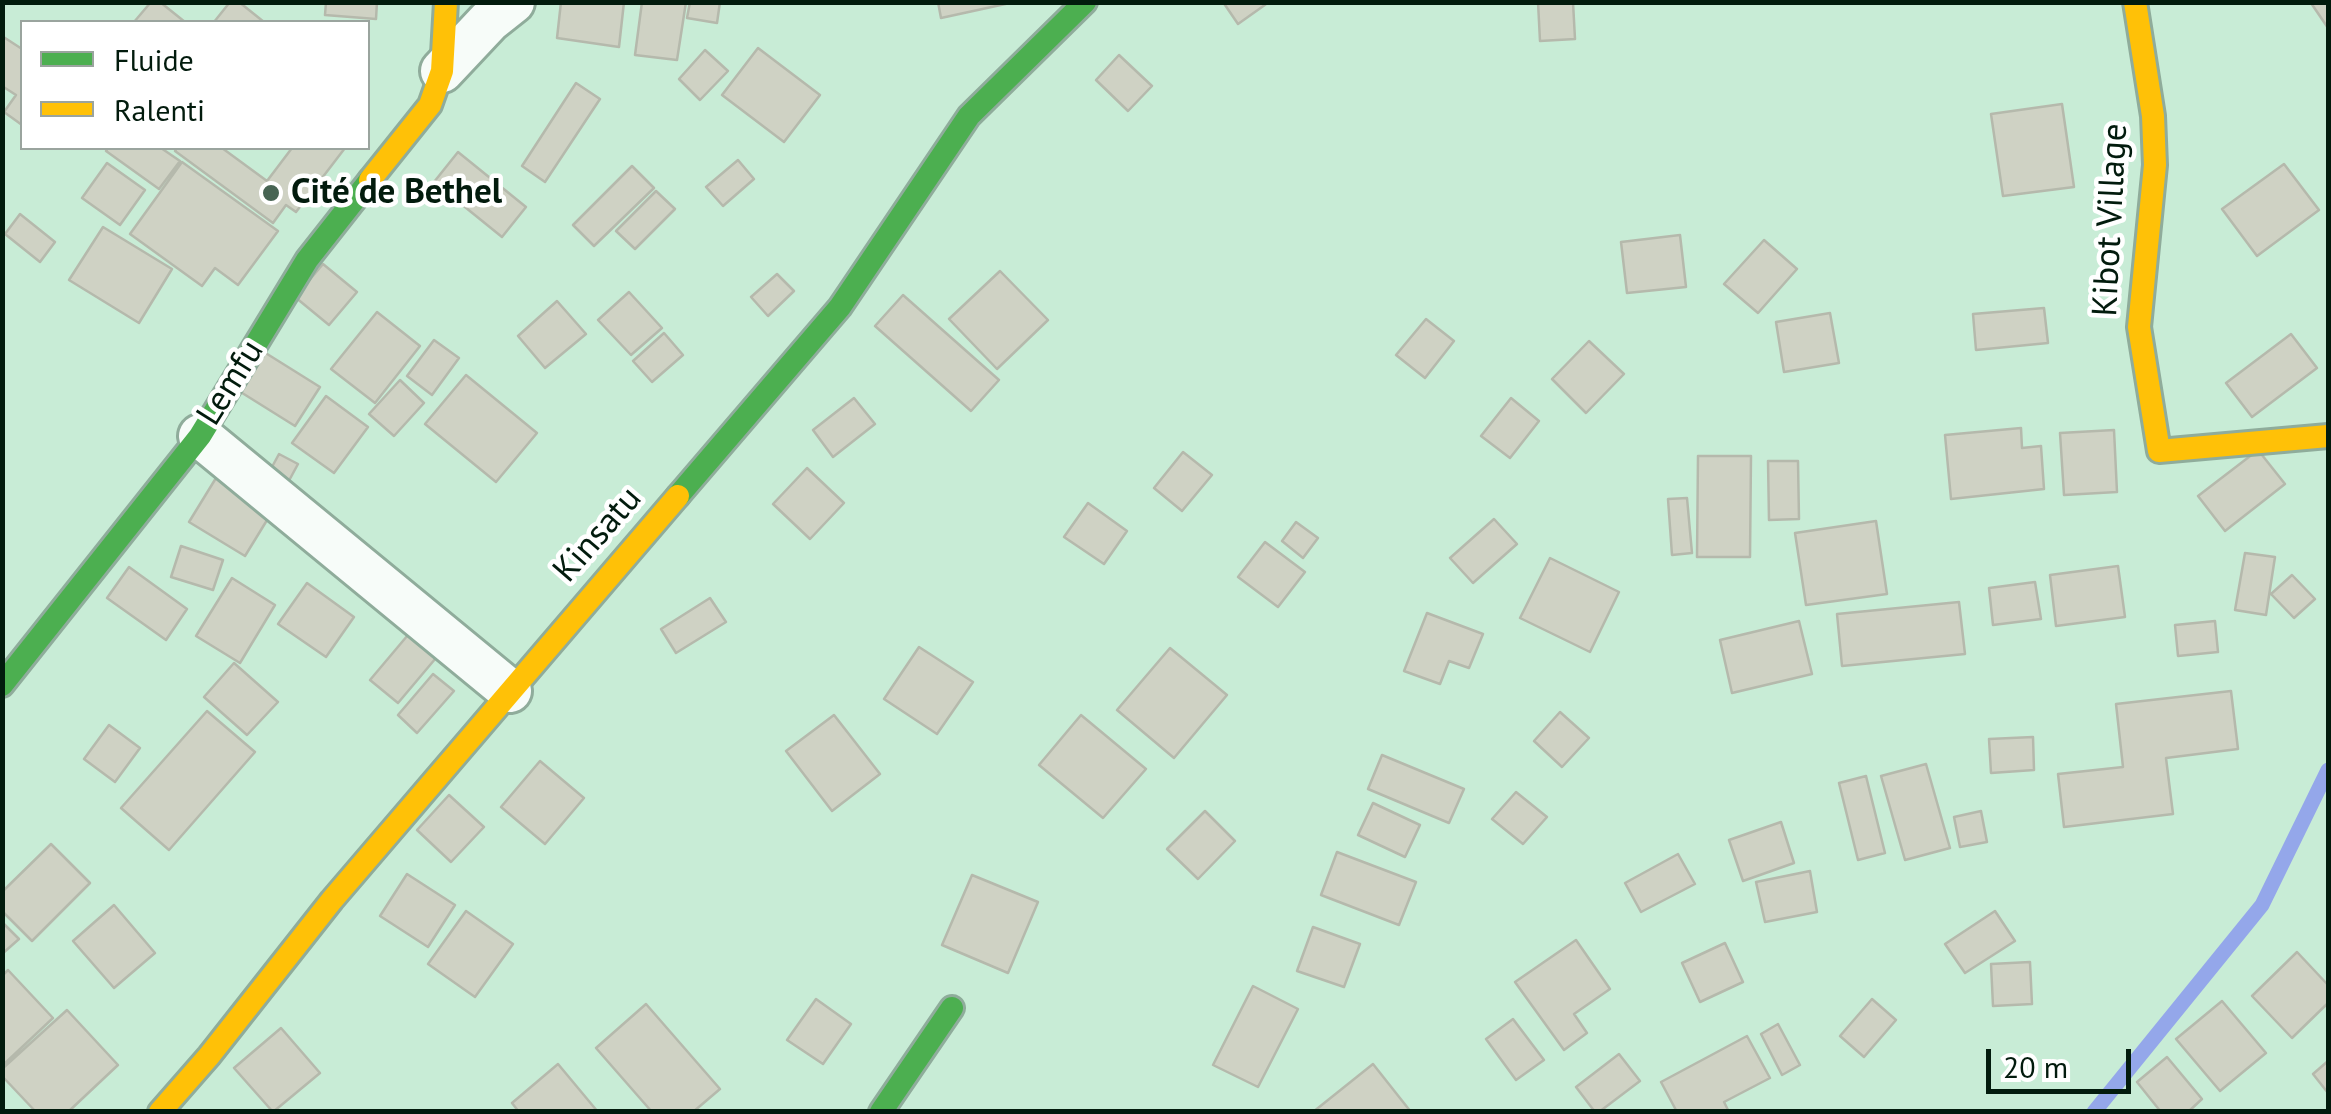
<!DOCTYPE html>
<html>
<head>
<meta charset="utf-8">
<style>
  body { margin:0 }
  #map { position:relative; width:2331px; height:1114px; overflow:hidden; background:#c8ecd6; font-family:"PT Sans",sans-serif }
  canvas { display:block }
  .frame { position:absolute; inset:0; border:5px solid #021b0d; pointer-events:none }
  .legend { position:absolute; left:20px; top:20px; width:350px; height:130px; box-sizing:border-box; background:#fff; border:2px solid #9aa49e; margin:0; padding:12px 18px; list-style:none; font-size:30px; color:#021b0d }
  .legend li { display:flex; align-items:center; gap:20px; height:50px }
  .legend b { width:50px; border:2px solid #9aa49e }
  .scale { position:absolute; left:1986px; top:1049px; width:145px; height:45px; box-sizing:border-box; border:5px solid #021b0d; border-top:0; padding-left:12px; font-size:30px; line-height:35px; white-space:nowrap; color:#021b0d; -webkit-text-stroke:8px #fff; paint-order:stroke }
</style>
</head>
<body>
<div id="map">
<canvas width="2331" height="1114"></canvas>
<div class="frame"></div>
<ul class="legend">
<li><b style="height:12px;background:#4caf50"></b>Fluide</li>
<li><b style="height:12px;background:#ffc107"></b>Ralenti</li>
</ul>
<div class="scale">20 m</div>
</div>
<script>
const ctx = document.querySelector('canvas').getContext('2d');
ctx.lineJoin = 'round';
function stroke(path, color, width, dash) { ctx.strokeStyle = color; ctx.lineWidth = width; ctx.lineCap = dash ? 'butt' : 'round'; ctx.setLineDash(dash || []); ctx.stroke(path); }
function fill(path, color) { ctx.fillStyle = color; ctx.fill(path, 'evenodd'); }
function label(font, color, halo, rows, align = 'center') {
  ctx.font = font + ' "PT Sans",sans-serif'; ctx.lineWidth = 9; ctx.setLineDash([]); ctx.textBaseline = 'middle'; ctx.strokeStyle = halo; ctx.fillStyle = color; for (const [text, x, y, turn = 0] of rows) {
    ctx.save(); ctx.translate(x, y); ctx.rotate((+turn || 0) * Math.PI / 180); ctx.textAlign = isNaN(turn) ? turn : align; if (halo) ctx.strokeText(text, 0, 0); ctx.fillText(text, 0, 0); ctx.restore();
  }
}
stroke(new Path2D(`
  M2094,1112L2262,905L2328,770`), '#94a7ea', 15);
const building = new Path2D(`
  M151,2H160L185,22H134Z
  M230,2H239L264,22H214Z
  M326,2H377L376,19L325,15Z
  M561,2H624L619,47L557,38Z
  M642,2H686L677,60L635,55Z
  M690,2H720L717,23L687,18Z
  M938,2H1010V3L941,18Z
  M1223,2H1269L1238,24Z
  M1538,2H1573L1575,39L1540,41Z
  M2312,2H2328V28L2311,3Z
  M2,36L22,49V125L4,112L16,95L2,86Z
  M758,48L820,95L784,142L722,95Z
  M705,50L728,71L700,100L679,79Z
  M1119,55L1152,86L1128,111L1096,80Z
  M576,83L600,99L545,182L522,166Z
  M2062,104L2074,187L2003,196L1991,114Z
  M108,148H161L180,161L159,189L106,151Z
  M177,148H222L267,181L292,148H345L296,212L286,205L273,223L175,151Z
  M458,152L526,207L502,237L434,182Z
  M738,160L754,179L723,206L706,187Z
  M182,162L278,231L238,285L215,268L202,286L130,234Z
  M107,163L145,190L120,225L82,198Z
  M2284,164L2319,210L2257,256L2222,209Z
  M632,166L654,188L594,246L573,225Z
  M656,191L675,209L635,249L616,231Z
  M20,214L55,242L40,262L5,234Z
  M103,227L172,269L139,323L69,280Z
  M1680,235L1686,287L1627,293L1621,242Z
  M1764,240L1797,269L1758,313L1724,284Z
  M323,264L357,292L329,325L295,297Z
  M1000,271L1048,320L997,369L949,319Z
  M777,274L794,291L768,316L751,297Z
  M629,292L662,328L631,355L598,320Z
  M903,295L999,380L971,411L875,326Z
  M557,301L586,334L545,368L518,336Z
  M2044,308L2048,343L1976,350L1973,314Z
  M377,312L420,346L375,403L331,369Z
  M1830,313L1839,363L1784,372L1776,322Z
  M1426,319L1454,341L1425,378L1396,355Z
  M664,333L683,355L652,382L633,361Z
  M2291,334L2317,368L2252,417L2226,383Z
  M434,340L459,358L432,395L407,376Z
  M1589,341L1624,374L1586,413L1552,379Z
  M264,352L320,387L295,426L239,391Z
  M466,375L537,433L496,482L425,424Z
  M400,380L424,403L394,436L369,414Z
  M326,396L368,427L334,473L292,443Z
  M854,398L875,424L833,457L813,430Z
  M1511,398L1539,421L1510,458L1481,436Z
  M2021,428L2022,448L2041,446L2044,489L1951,499L1945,435Z
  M2114,430L2117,492L2064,495L2060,433Z
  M2258,450L2285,484L2225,531L2198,496Z
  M1183,452L1212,475L1182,511L1154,488Z
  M279,454L298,464L285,488L266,478Z
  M1698,456H1751L1750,557H1697Z
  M1768,461H1798L1799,519L1769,520Z
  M807,468L844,503L810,539L773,504Z
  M216,478L272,512L245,556L189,522Z
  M1687,498L1692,553L1672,555L1668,499Z
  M1088,503L1127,531L1104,564L1064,537Z
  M1494,519L1517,544L1473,583L1450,558Z
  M1876,521L1887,594L1806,605L1795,533Z
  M1296,522L1318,538L1303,558L1282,541Z
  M1265,542L1305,572L1278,607L1238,577Z
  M181,546L223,560L213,590L171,577Z
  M2245,553L2275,557L2266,615L2235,610Z
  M1550,558L1619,592L1590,652L1520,618Z
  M2118,566L2125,617L2056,626L2050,575Z
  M129,567L187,609L166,640L107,598Z
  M2292,575L2315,599L2294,618L2271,594Z
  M232,578L275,605L240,663L196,636Z
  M2035,582L2041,619L1993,625L1989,588Z
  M307,583L354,617L326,657L278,624Z
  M710,598L726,622L676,653L661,629Z
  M1959,602L1965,654L1842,666L1837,614Z
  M1427,613L1483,634L1469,668L1449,661L1440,684L1404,671Z
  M1799,621L1812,674L1732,693L1720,640Z
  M2215,621L2218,652L2178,656L2175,625Z
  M413,629L441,652L398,703L370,680Z
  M919,647L973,682L937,734L884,699Z
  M1170,648L1227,695L1174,758L1117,710Z
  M234,663L278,702L247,735L204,697Z
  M433,674L454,691L417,733L398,715Z
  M2231,691L2238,749L2166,758L2173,814L2064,827L2058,774L2123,767L2116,704Z
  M207,711L255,752L169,850L121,808Z
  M1560,712L1589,738L1562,767L1534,741Z
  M834,715L880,774L832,811L786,751Z
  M1081,715L1146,769L1103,818L1039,765Z
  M109,725L140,748L115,782L84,759Z
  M2033,737L2034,770L1991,773L1989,739Z
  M1382,755L1464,789L1449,823L1368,789Z
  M540,761L584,798L545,844L501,807Z
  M1926,764L1950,848L1905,860L1881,776Z
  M1866,776L1885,853L1858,860L1839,783Z
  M1516,792L1547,817L1523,844L1492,819Z
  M449,795L484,827L451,862L417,830Z
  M1373,803L1420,825L1405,857L1358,835Z
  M1205,811L1235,841L1198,879L1167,849Z
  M1981,811L1987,842L1960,847L1954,817Z
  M1781,822L1794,863L1743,881L1729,840Z
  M51,844L90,883L32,941L2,911V892Z
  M1337,852L1416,882L1399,925L1321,895Z
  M1678,854L1695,884L1641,912L1625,883Z
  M1810,871L1817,912L1765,922L1756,882Z
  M407,874L455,905L428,947L380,916Z
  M972,875L1038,902L1008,973L942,945Z
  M114,905L155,953L114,988L73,941Z
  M466,911L513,944L475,997L428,964Z
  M1995,911L2015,941L1965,973L1945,944Z
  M2,922L19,939L2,954Z
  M1313,927L1360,944L1344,987L1297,971Z
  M1576,940L1610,989L1574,1014L1587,1033L1564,1050L1515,982Z
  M1725,943L1743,982L1700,1002L1682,963Z
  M2297,952L2328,985V1003L2292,1038L2252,996Z
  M2030,962L2032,1004L1993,1006L1991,964Z
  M8,970L53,1018L2,1066V976Z
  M1253,986L1298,1009L1258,1087L1213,1065Z
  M816,999L851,1024L823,1064L787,1040Z
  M1872,999L1896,1020L1864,1057L1840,1036Z
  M2222,1001L2266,1053L2220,1091L2176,1039Z
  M646,1004L720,1089L693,1112H652L596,1048Z
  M67,1010L118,1065L68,1112H36L2,1076V1069Z
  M1513,1019L1544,1060L1516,1080L1486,1039Z
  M1778,1024L1800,1065L1782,1075L1761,1034Z
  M281,1028L320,1073L273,1112L234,1068Z
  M1747,1036L1770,1078L1724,1102L1729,1112H1677L1661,1082Z
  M1619,1054L1640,1081L1599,1112H1595L1576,1087Z
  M2167,1057L2202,1099L2188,1112H2161L2137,1082Z
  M2328,1061V1093L2313,1074Z
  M558,1064L598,1112H519L512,1103Z
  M1373,1064L1411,1112H1313Z`);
fill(building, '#cfd2c4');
stroke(building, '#b5b9ac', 2.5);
const street = new Path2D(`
  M442,71L489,21L513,2
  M200,436L510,691`);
const fast = new Path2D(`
  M678,496L840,307L969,116L1085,2
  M2,685L200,436L307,260L370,180
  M881,1112L952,1008`);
const slow = new Path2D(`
  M2135,2L2153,116L2155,165L2139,327L2159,451L2328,436
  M370,180L430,105L442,71L446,2
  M160,1112L209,1056L332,900L678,496`);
stroke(street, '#8fac9b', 48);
stroke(fast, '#8fac9b', 28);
stroke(slow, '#8fac9b', 28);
stroke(street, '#f7fcf9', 42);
stroke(fast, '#4caf50', 22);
stroke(slow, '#ffc107', 22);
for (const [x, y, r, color] of [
  [271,193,10,"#476453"]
]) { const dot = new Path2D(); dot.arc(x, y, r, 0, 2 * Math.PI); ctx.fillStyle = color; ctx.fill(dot); stroke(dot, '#fff', 4); }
label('bold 35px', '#021b0d', '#fff', [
  ["Cité de Bethel",291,193]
], 'left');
label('35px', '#021b0d', '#fff', [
  ["Kibot Village",2111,220,-87],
  ["Lemfu",231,383,-58],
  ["Kinsatu",598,535,-49]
]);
</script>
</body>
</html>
